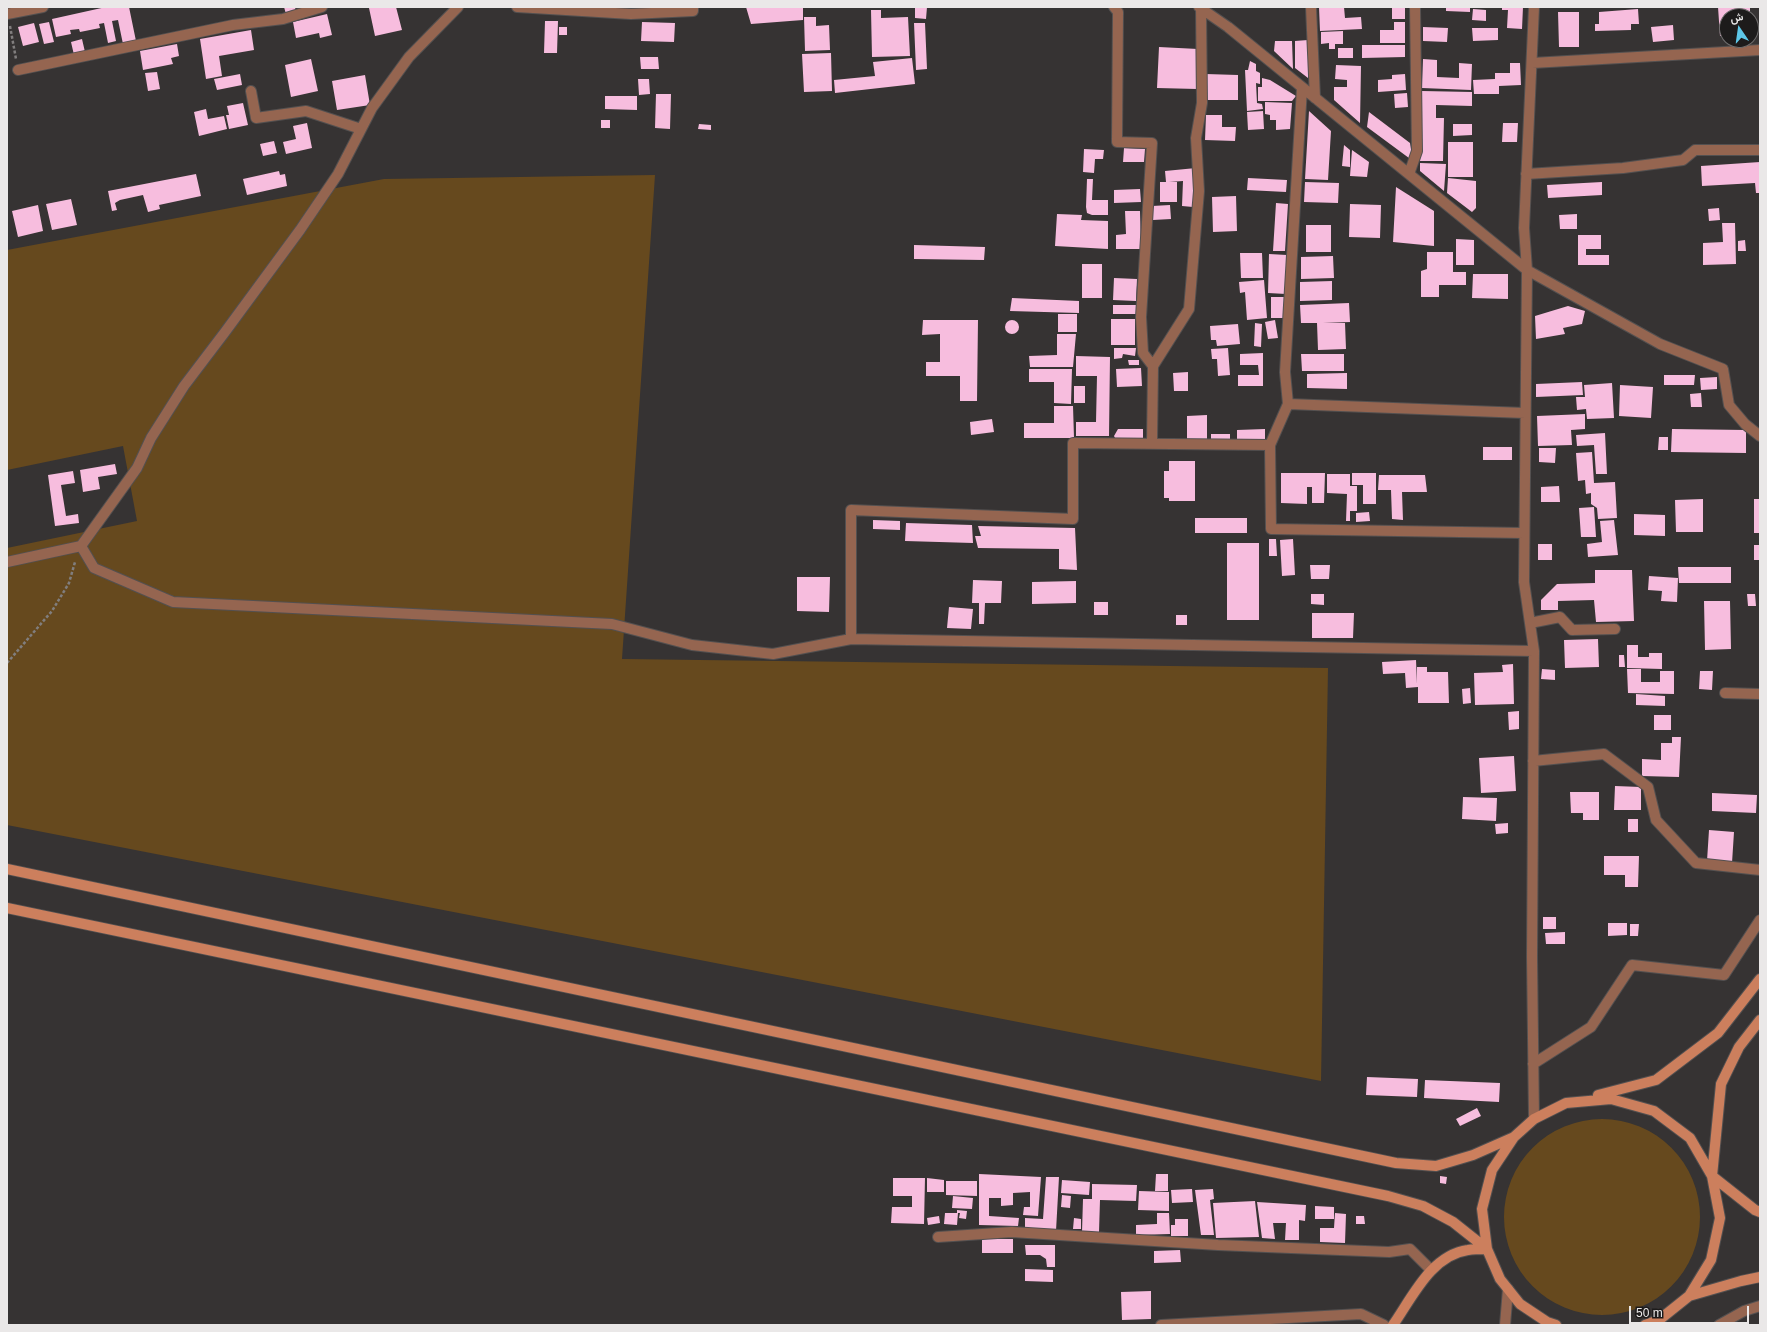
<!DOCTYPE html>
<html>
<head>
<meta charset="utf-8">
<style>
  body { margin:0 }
  #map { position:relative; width:1767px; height:1332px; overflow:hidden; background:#363333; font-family:Helvetica,Vazirmatn,sans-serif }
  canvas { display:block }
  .frame { position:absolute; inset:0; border:8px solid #eae8e8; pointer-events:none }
  .north { position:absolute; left:1719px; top:8px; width:40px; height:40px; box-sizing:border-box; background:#1d1b1b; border:1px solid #6f6d6d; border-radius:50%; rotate:347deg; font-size:11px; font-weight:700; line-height:16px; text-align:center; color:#eae8e8 }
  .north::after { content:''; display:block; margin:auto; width:14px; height:18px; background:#5dc7e8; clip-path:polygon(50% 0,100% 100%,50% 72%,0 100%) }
  .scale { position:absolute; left:1629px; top:1306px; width:120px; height:18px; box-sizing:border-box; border:2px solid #eae8e8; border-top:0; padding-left:5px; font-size:12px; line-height:14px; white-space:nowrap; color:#eae8e8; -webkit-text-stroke:3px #1d1b1b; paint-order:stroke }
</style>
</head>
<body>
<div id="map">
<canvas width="1767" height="1332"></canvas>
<div class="frame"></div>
<div class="north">ش</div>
<div class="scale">50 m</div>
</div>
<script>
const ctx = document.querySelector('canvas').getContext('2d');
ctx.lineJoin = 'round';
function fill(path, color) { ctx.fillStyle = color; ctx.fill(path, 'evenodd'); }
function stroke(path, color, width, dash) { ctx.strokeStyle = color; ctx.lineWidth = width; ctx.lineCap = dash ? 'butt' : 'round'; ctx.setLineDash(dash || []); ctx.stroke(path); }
fill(new Path2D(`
  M655,175L622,659L1328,668L1321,1081L7,825V548L137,521L123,446L7,470V250L384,179Z
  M1504 1217a98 98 0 1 1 196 0a98 98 0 1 1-196 0Z`), '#66491e');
fill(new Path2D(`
  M106,7H129L136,41L123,44L118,20L112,21L116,41L108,43L104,23L99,24L100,28L80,32L79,29L70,30L71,34L56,37L52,19Z
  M284,7H295L296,12L286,14Z
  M396,7L402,30L375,36L369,8Z
  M746,7L755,8L803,7V20L751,24Z
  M915,7H927L926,19L915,18Z
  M1319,7H1344L1345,18L1361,17L1362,29L1320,31Z
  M1392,7H1405V19H1392Z
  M1446,7H1470V12L1446,11Z
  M1502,7H1523L1522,29L1507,28L1508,10H1502Z
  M1718,7H1750V16H1727V36H1720Z
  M1473,9L1486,10V21L1472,20Z
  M1638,9L1639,24H1631V30L1595,31V24H1599V12Z
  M871,10H881V18L908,17L910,56L872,57Z
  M1558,12H1579V47H1559Z
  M327,14L332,35L320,38L319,33L296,38L293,22Z
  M804,17H816V26L829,25L830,50L805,51Z
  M545,21H558L557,53H544Z
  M49,22L54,42L44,44L39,24Z
  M642,22L675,23L674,42L641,41Z
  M1394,22H1405V43H1380V30H1394Z
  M34,23L39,42L23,46L18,27Z
  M914,23H925L927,69L916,70Z
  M1673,25L1674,40L1653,42L1651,27Z
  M559,27H567V35H559Z
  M1423,27L1448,28L1447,42L1423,41Z
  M1472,28H1498V40L1473,41Z
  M251,30L254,50L219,56L222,76L206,79L200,39Z
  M1343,31V44H1335V49H1329V43L1321,44V32Z
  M82,39L85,52L74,55L71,42Z
  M1308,40V78L1295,68V41Z
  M1275,41H1292L1293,69L1274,51Z
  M177,44L179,56L171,58L173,64L143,70L140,51Z
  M1362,45H1405V57L1362,58Z
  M1159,47L1198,49L1197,89L1157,88Z
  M1338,48H1353V58H1338Z
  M831,53L832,91L804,92L802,54Z
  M640,57H658L659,69H641Z
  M912,58L915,84L835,93L834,80L875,76L873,62Z
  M311,59L318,91L291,97L285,65Z
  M1423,59L1437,60V77L1459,78V63L1472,64L1471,90L1422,88Z
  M1250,61L1256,64V71L1260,73V84L1256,83L1257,103L1262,104L1263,109L1247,111L1245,70H1248Z
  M1510,63H1520L1521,85L1499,86V94H1474L1473,80L1495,79V73H1510Z
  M1336,65L1361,66L1360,123L1334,100V87H1347V80L1335,79Z
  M157,72L160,89L148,91L145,73Z
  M240,74L242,85L217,90L214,79Z
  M1206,74L1238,75V100H1205Z
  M1405,74L1406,90L1378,92V80L1392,79V75Z
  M365,75L370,105L337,110L332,81Z
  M1262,78L1270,80L1296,96L1292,101H1258V87H1262Z
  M638,79H649L650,94L639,95Z
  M1422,91L1472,92V106L1436,105V118H1444L1443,161H1420Z
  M1407,93L1408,107L1395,108L1394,94Z
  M656,94H671L670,129L655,128Z
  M605,96H637V110L605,109Z
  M1265,102L1292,103L1290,129L1276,130V120H1270V115L1265,114Z
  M243,103L248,125L229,129L226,115H229L227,106Z
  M206,109L208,119L224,116L227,129L199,136L194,112Z
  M1263,111L1264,129L1248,130L1247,112Z
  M1309,111L1331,131L1328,180L1305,179Z
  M1369,112L1410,143L1413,161L1367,127Z
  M1206,115H1222V127H1236L1235,141L1205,140Z
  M601,120H610V128H601Z
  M307,123L312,148L286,154L283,142L296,139L293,126Z
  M1503,123H1518L1517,142H1502Z
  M699,124L711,125V130L698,129Z
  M1453,124H1472V135L1453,136Z
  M274,141L277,153L263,156L260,144Z
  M1448,142H1473V177H1448Z
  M1344,145L1350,150V167L1342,166Z
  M1124,148L1145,149L1144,162H1123Z
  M1084,149L1104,150L1103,159H1095L1094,173L1083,172Z
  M1352,150L1369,162L1367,177L1350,176Z
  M1760,162V193H1756L1755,183L1702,186L1701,166Z
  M1420,163L1446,164L1444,191L1420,171Z
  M1196,168L1193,207L1182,206L1183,181L1169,182H1177V202H1160V182H1166L1165,171Z
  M279,171L280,175L285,174L287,186L247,195L243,179Z
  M196,174L201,196L159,205L160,209L148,212L143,195L120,200L115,203L117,210L112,211L108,191Z
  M1248,178L1287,180L1286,192L1247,190Z
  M1448,178L1476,181V208L1472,212L1447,193Z
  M1087,179H1093L1092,200H1108V215H1092L1087,213L1086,207Z
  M1305,182L1339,183L1338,203L1304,202Z
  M1602,182V195L1548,198L1547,185Z
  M1396,187L1434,211V246L1393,242Z
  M1140,189L1141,202L1114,203V190Z
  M1236,196L1237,231L1213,232L1212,197Z
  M71,199L77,225L52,230L46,204Z
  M1276,203L1288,204L1285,251H1273Z
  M1350,204L1381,205L1380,238L1349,237Z
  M38,205L43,231L18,237L12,211Z
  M1170,205L1171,219L1153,220L1152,206Z
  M1719,208L1720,220L1709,221L1708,209Z
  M1125,211H1140L1141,249H1116V235L1126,234Z
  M1057,214L1082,215L1081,220L1108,221V249L1055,246Z
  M1577,214V229H1560L1559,215Z
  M1722,223H1735L1736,264L1703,265V243L1723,242Z
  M1306,225H1331V252H1306Z
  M1578,235H1601V249H1586V255H1609V265H1578Z
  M1456,239L1474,240V265H1456Z
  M1745,240L1746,251H1738V241Z
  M914,245L985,247L984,260L914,259Z
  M1427,252H1453V272H1466V285H1439V297H1421V271L1427,269Z
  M1240,253H1262L1263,278H1241Z
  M1269,254L1287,255L1286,294L1268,293Z
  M1333,256L1334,278L1301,279V257Z
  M1082,264H1102V298H1082Z
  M1473,274H1508V299L1472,298Z
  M1114,278L1137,279L1136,301L1113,300Z
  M1264,280L1267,318L1247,320L1245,292L1240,293L1239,282Z
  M1332,281V300L1300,301V282Z
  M1271,297H1286L1285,318H1271Z
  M1012,298L1079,301V313L1010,311Z
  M1349,303L1350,322L1323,323H1345L1346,349L1318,350L1317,323H1301L1300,305Z
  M1113,305H1136V314H1113Z
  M1568,306L1585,311L1582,324L1563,328L1565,334L1536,339L1535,316Z
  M1058,314H1077V332H1058Z
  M1111,319H1135V345H1111Z
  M923,320H978L977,401H960V376H926V362H940V334L922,335Z
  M1275,320L1278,338L1268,339L1265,322Z
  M1005 327a7 7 0 1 1 14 0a7 7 0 1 1-14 0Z
  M1255,323L1262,324L1261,347L1254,346Z
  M1238,324L1240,344L1217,346L1216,340H1211L1210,326Z
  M1057,334H1076L1073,367H1030L1029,356L1057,355Z
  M1114,348H1136L1135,356L1123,354L1122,358L1114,359Z
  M1228,348L1230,375L1218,376L1217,359H1212L1211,349Z
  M1263,353V386H1238V375H1259L1258,365H1240V354Z
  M1301,354H1344V371H1302Z
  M1076,356L1110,357L1109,436H1076V422H1096L1097,376H1076Z
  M1128,360H1139V365H1129Z
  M1141,368L1142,386L1117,387L1116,369Z
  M1029,369H1072L1071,404L1054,403V382H1029Z
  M1188,372V391H1174L1173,373Z
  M1347,373V389L1307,388V374Z
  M1664,375H1695L1694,385H1664Z
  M1717,377V389L1701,390L1700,378Z
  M1582,382L1583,395L1536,397V384Z
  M1612,383L1614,418L1587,419L1586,409L1577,410L1576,397H1585L1584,385Z
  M1620,385L1653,387L1651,418L1619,416Z
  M1074,386H1085V403H1074Z
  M1701,393L1702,407H1691L1690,394Z
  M1054,406H1073L1074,438H1024V423H1054Z
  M1585,414V429L1571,430L1572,445L1538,446L1537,416Z
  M1207,415V441H1187V416Z
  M992,419L994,432L971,435L970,422Z
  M1118,429H1143V439L1116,440L1114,436Z
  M1265,429V442H1237V430Z
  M1672,429L1746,430V453L1671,452Z
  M1605,433L1607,474H1596L1594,445L1577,446L1576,435Z
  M1211,434H1230V442H1211Z
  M1659,437H1668V450H1658Z
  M1483,447H1512V460H1483Z
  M1539,448H1556L1555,463L1539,462Z
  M1592,452L1594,483L1615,482L1617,518L1598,519L1597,508L1591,504V493L1586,494L1585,480L1578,481L1576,453Z
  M1169,461H1195V501H1169V498H1164V471H1169Z
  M115,464L117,474L98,477L100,489L83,492L80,470Z
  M73,471L75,483L61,485L66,516L78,514L79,523L55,526L48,475Z
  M1281,473H1325L1324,503H1312V487H1307V504L1281,503Z
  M1352,473H1376V504H1363V485H1352Z
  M1327,474H1350V486H1357V511H1350V521H1346L1347,494L1327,493Z
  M1379,475H1425L1427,492H1402L1403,520L1392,519L1391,490H1378Z
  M1559,486L1560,502H1541V487Z
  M1703,499V532H1676L1675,500Z
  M1754,499H1760V533H1754Z
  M1594,507L1596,537H1581L1579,508Z
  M1369,512L1370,521L1356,522V513Z
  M1634,514L1665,515V536L1634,535Z
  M1195,518H1247V533H1195Z
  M873,520L900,521V530L873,529Z
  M1614,520L1618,555L1588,557L1587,544L1602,542L1600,521Z
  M906,523L972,525L973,543L905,541Z
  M978,526L1075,528L1077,570L1059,569V549L978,548L975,536H981Z
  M1269,539H1276L1277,556H1269Z
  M1293,539L1295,575L1282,576L1280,540Z
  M1227,543H1259V620H1227Z
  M1538,544H1552V560H1538Z
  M1754,545H1760V560H1754Z
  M1310,565H1330L1329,579H1311Z
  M1678,567H1731V583H1679Z
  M1595,570H1632L1634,621L1596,622L1594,600L1558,601V610H1541V600L1557,584L1595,583Z
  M1649,576L1678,578L1677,602L1661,601L1662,591L1648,590Z
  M797,577H830L829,612L797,611Z
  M973,580L1002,581L1001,603H985L984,624H979V603H972Z
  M1076,581V603L1032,604V582Z
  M1311,594H1324V605L1311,604Z
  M1747,594H1755L1756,606H1748Z
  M1704,601H1730L1731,649L1705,650Z
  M1094,602H1108V615H1094Z
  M949,607L973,609L971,629L947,628Z
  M1312,613H1354L1353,638H1312Z
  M1176,615H1187V625H1176Z
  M1598,639L1599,667L1565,668L1564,640Z
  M1627,645H1638V657H1649V653H1662V669L1627,668Z
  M1619,655H1624L1625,667H1619Z
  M1416,660L1417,684V667H1427V672H1448L1449,703H1418V687L1406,688L1405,673L1383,674L1382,662Z
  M1513,664L1514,704L1475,705L1474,673L1503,672L1502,665Z
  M1542,669L1555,670V680L1541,679Z
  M1627,669H1641V682H1660V671H1674V694L1628,693Z
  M1700,671H1713L1712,690L1699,689Z
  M1470,688L1471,703L1463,704L1462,689Z
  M1636,694L1665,696V706L1636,705Z
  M1519,711V729L1509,730L1508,712Z
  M1654,715H1671V730H1654Z
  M1672,737H1681L1679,777L1642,776V759L1661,760V743H1672Z
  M1514,756L1516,791L1481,793L1479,758Z
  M1615,786L1641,787V810H1614Z
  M1570,792H1599V820H1583V813H1571Z
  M1712,793L1757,795L1756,813L1712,811Z
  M1463,797L1497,798L1496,821L1462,819Z
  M1628,819H1638V832H1628Z
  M1508,823V833L1496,834L1495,824Z
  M1709,830L1734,832L1732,863L1707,861Z
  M1604,856H1639L1638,887H1625V875H1604Z
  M1543,917H1556V929H1543Z
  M1608,923H1627V935L1608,936Z
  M1630,924H1639L1638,936H1630Z
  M1565,932V944H1546L1545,933Z
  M1367,1077L1418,1079L1417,1097L1366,1095Z
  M1425,1080L1500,1083L1499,1102L1424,1098Z
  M1477,1108L1481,1116L1460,1126L1456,1119Z
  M979,1174L1041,1177L1038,1216L1023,1215L1024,1207H1030V1192L1013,1193V1205L1001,1206V1198H989V1216L1019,1218L1018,1226L979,1225Z
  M1156,1174H1168V1191H1155Z
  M1440,1176L1447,1177L1446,1184L1440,1183Z
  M1046,1177H1059L1056,1231L1025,1229V1218L1043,1219Z
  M893,1178H925L924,1224L891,1223L892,1207H912V1196H893Z
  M927,1178L944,1180V1192H927Z
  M1062,1180L1090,1182L1089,1195L1061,1193Z
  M946,1181H977V1196L946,1195Z
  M1092,1184L1137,1185L1136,1201L1100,1200L1099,1232H1082L1083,1199H1092Z
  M1192,1189L1193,1202L1172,1203L1171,1190Z
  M1213,1189L1214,1199L1210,1200L1214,1235H1201L1195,1190Z
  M1139,1191L1169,1192V1211L1138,1210Z
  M1062,1195L1071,1196L1070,1208L1061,1207Z
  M953,1196L973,1198L972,1209L952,1208Z
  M1255,1201L1259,1237L1216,1238L1213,1203Z
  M1257,1202L1306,1205L1305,1221L1299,1220V1240H1285L1286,1223H1273L1275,1239L1262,1238Z
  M1315,1206L1334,1207V1219H1315Z
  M957,1210L967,1211L966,1219L959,1218L960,1213H957Z
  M945,1213H958L957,1225L944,1224Z
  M1157,1213H1169L1170,1234L1136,1235V1225L1157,1224Z
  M1335,1213L1346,1214L1345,1243L1320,1242V1228H1334Z
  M939,1216L940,1223L928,1225L927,1218Z
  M1356,1216H1364L1365,1224H1356Z
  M1074,1218L1081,1219V1229H1073Z
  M1175,1219H1188V1236H1171V1225H1175Z
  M982,1239H1013V1253H982Z
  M1025,1245H1055V1267H1047L1046,1259L1040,1255H1026Z
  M1180,1250L1181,1262L1154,1263V1251Z
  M1025,1269L1053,1270V1282L1025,1281Z
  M1151,1291V1319L1122,1320L1121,1292Z`), '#f7bdde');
const street = new Path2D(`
  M517,7L631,14L693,11V7
  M1114,7L1118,12L1117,142L1152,143L1141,317L1143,353L1153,366
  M1199,7L1228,27L1527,270L1660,344L1723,369L1729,405L1745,424L1760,436
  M1311,7L1315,98
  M7,14L43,7
  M1532,63L1760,50
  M18,70L233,25L283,19L322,7
  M1302,88L1285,372L1288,404L1525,413
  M251,91L256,118L306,111L361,129
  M1409,174L1417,151L1415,7
  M1526,174L1623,168L1683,160L1695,150H1760
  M1152,444L1153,366L1189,309L1199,191L1196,138L1202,103L1201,7
  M1270,445L1288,404
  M81,546L137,468L151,438L184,386L225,332L300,230L338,174L372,108L409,57L458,7
  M7,562L81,546L94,568L173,602L612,624L692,645L773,654L851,639L1534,651
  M1530,623L1560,617L1572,630L1615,629
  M851,639V510L1073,519V443L1270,445L1271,529L1524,533
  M1725,693L1760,694
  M1533,761L1604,754L1648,787L1656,820L1696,863L1760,870
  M1533,1064L1591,1027L1632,965L1724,975L1760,920
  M1534,1119L1532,957L1534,651L1524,582L1527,270L1524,228L1534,7
  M938,1237L1012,1232L1218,1245L1389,1252L1410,1249L1431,1270
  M1161,1325L1361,1314L1384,1325
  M1505,1325L1508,1289
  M1719,1325L1744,1311L1760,1306`);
const secondary = new Path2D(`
  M7,869L1396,1163L1436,1166L1473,1155L1514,1137
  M7,908L1388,1196L1423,1206L1453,1222L1487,1249
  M1760,1020L1739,1047L1721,1084L1712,1176L1755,1210L1760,1212
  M1598,1095L1656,1080L1718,1033L1760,979
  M1689,1296L1741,1281L1760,1277
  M1393,1325C1412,1298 1431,1255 1468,1250C1474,1249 1480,1249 1487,1249
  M1556,1325L1547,1322L1520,1304L1500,1279L1487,1249L1482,1209L1492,1170L1514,1137L1534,1119L1566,1103L1611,1099L1654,1111L1690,1138L1712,1176L1720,1218L1711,1260L1689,1296L1659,1320L1645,1325`);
stroke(street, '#535050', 12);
stroke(secondary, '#535050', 12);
stroke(new Path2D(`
  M10,26L16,59
  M7,663L52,611L69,583L75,562`), '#817e7e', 2.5, [3, 2]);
stroke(street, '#956550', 10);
stroke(secondary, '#cc7f5d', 10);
</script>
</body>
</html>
